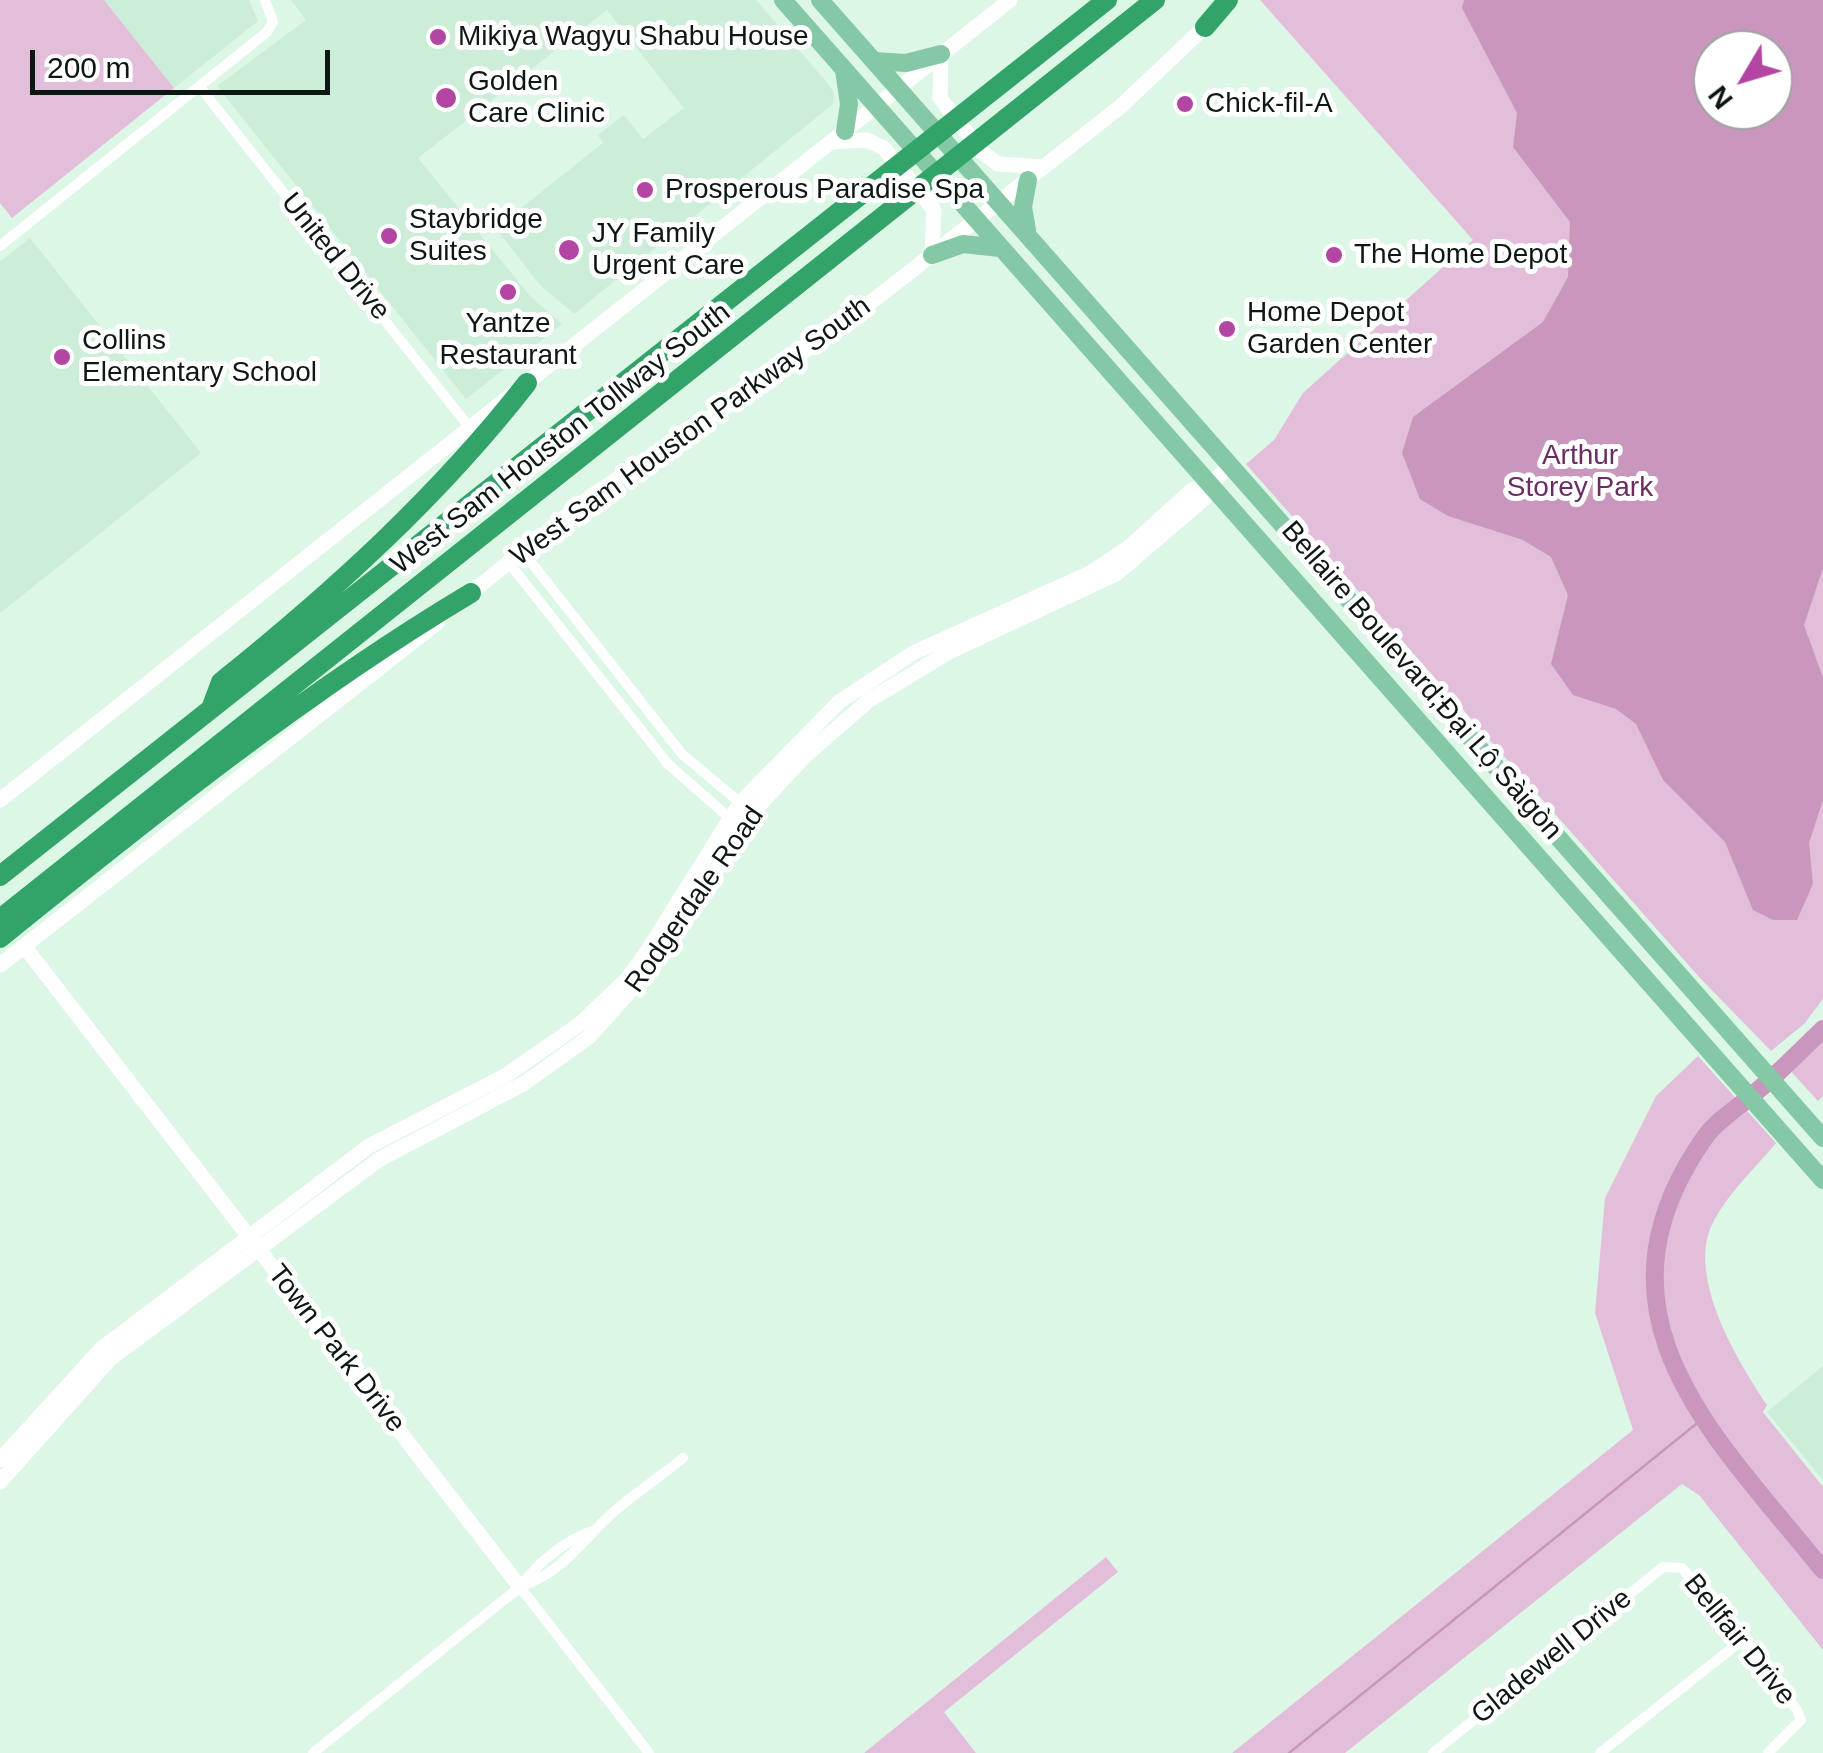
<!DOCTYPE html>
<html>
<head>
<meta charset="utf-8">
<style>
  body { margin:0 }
  #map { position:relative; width:1823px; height:1753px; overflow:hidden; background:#ddf7e6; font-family:Arial,sans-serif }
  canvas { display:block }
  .north { position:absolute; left:1693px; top:30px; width:100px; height:100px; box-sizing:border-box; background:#fff; border:2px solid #9fa3a0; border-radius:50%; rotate:232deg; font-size:28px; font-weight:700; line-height:40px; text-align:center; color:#0e1812 }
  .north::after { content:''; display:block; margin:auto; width:35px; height:45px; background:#b345a3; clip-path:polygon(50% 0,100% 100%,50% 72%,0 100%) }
  .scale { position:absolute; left:30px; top:50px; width:300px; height:45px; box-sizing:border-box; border:5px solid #0e1812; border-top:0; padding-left:12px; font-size:30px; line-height:35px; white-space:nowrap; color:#0e1812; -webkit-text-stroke:8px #fff; paint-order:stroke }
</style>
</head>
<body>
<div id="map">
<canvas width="1823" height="1753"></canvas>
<div class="north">N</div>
<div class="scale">200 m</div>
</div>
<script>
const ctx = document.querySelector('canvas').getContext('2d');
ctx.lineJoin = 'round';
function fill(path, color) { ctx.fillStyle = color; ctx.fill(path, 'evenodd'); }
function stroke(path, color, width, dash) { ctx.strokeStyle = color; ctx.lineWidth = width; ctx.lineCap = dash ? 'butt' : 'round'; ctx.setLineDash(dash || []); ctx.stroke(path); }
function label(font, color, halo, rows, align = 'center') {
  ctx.font = font + ' Arial,sans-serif'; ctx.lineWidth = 10; ctx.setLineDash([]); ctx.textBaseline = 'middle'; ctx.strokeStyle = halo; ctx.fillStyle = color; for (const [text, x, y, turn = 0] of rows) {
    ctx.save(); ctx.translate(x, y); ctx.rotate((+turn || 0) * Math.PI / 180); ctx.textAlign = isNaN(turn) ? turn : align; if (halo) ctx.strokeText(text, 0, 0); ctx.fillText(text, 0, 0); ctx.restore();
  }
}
fill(new Path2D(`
  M104,0H249L258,21L174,88Z
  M291,0H756L828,84L834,93L833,104L574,314L539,284L496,228L603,143L598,135L624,115L643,139L684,108L607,10L418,158L530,296L562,324L466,399L217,86L306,20Z
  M30,238L201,453L0,613V262Z
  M1823,1366V1480L1767,1412Z`), '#ccedd7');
fill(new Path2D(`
  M0,0H104L174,88L12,218L0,203Z
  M1260,0H1823V999L1804,1024L1771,1051L1700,978L1246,464L1274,440L1303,393L1473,240ZM1713,50H1773V110H1713Z
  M1823,1031V1096L1818,1101L1786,1066Z
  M1698,1056L1776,1143C1755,1169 1715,1205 1707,1239C1696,1292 1739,1363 1767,1405L1763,1412L1823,1487V1650L1699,1495L1682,1484L1345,1753H1232L1633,1430L1595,1313L1605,1198L1656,1096Z
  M1106,1557L1118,1572L944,1712L976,1753H864Z`), '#e3beda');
fill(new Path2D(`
  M1464,0H1823V568L1804,625L1823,678V800L1809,843L1813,884L1797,920H1773L1753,910L1725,842L1663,780L1636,724L1616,709L1573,695L1551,664L1568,595L1551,557L1523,540L1448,516L1420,499L1402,453L1413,417L1543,322L1568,277L1570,222L1513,147L1517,113L1462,8ZM1713,50H1773V110H1713Z`), '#c996be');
stroke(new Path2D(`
  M1289,1753L1701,1420`), '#c996be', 2.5);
stroke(new Path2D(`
  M1823,1029C1801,1050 1780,1072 1756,1092C1740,1106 1717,1120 1705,1137C1580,1315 1714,1435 1823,1570`), '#c996be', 18);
stroke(new Path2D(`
  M199,86L470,428
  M0,246L267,32L273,22L265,0
  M523,552L682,754L744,806
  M509,563L668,764L734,822
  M521,1586C554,1576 574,1552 596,1529C621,1502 655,1481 683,1458
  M520,1587L649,1753
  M313,1753L520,1587C539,1562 565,1540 595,1530
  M1433,1753L1663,1567L1682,1568L1797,1710L1801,1720L1768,1753
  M1600,1753L1741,1641`), '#fff', 10);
stroke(new Path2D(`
  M941,54L940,98L982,152L998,164L1044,167
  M831,142L867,140L884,148L934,210L932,255
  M462,600L590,497L760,384L883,293L1120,107L1210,22
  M0,800L1010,0
  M24,946L520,1587
  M0,965L438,622
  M0,1460L101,1349L369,1146L505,1076L580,1024L627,979L648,950L740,803L839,702L913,653L1092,572L1129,547L1192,490L1210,484L1231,465
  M0,1482L110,1359L380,1159L523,1084L589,1037L666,951L753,812L805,756L868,701L947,653L1116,574L1206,497L1210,484`), '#fff', 15);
stroke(new Path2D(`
  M783,0L1823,1180
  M820,0L1823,1138
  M874,61L906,63L941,54
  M844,70L849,104L845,131
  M1027,230L1023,207L1028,180
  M932,255L963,244L1000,248`), '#84c8a5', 18);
stroke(new Path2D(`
  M1205,27L1228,0
  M211,709L221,682C333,592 439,496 527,383
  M0,876L1107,0
  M0,919L1155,0
  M0,938C151,816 305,692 471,593`), '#32a369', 20);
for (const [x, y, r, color] of [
  [438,37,10,"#b345a3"],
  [446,98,12,"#b345a3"],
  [1185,104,10,"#b345a3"],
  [645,190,10,"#b345a3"],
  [389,236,10,"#b345a3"],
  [569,250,12,"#b345a3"],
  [1334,255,10,"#b345a3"],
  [508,292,10,"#b345a3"],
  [1227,329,10,"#b345a3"],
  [62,357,10,"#b345a3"]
]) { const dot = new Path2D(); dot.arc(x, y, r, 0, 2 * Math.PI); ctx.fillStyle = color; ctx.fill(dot); stroke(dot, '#fff', 4); }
label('28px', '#0e1812', '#fff', [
  ["Mikiya Wagyu Shabu House",458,37],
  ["Golden",468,82],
  ["Care Clinic",468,114],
  ["Chick-fil-A",1205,104],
  ["Prosperous Paradise Spa",665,190],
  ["Staybridge",409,220],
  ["Suites",409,252],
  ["JY Family",592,234],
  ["Urgent Care",592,266],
  ["The Home Depot",1354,255],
  ["Home Depot",1247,313],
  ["Garden Center",1247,345],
  ["Yantze",508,324,"center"],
  ["Restaurant",508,356,"center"],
  ["Collins",82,341],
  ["Elementary School",82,373]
], 'left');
label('28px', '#0e1812', '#fff', [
  ["United Drive",335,257,51],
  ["West Sam Houston Parkway South",691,432,-36],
  ["West Sam Houston Tollway South",561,439,-38],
  ["Bellaire Boulevard;Đại Lộ Sàigòn",1421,681,49],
  ["Rodgerdale Road",695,900,-55],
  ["Town Park Drive",336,1349,52],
  ["Bellfair Drive",1739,1640,51],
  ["Gladewell Drive",1552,1657,-39]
]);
label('28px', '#6b2d61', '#fff', [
  ["Arthur",1580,456],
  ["Storey Park",1580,488]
]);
</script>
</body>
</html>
